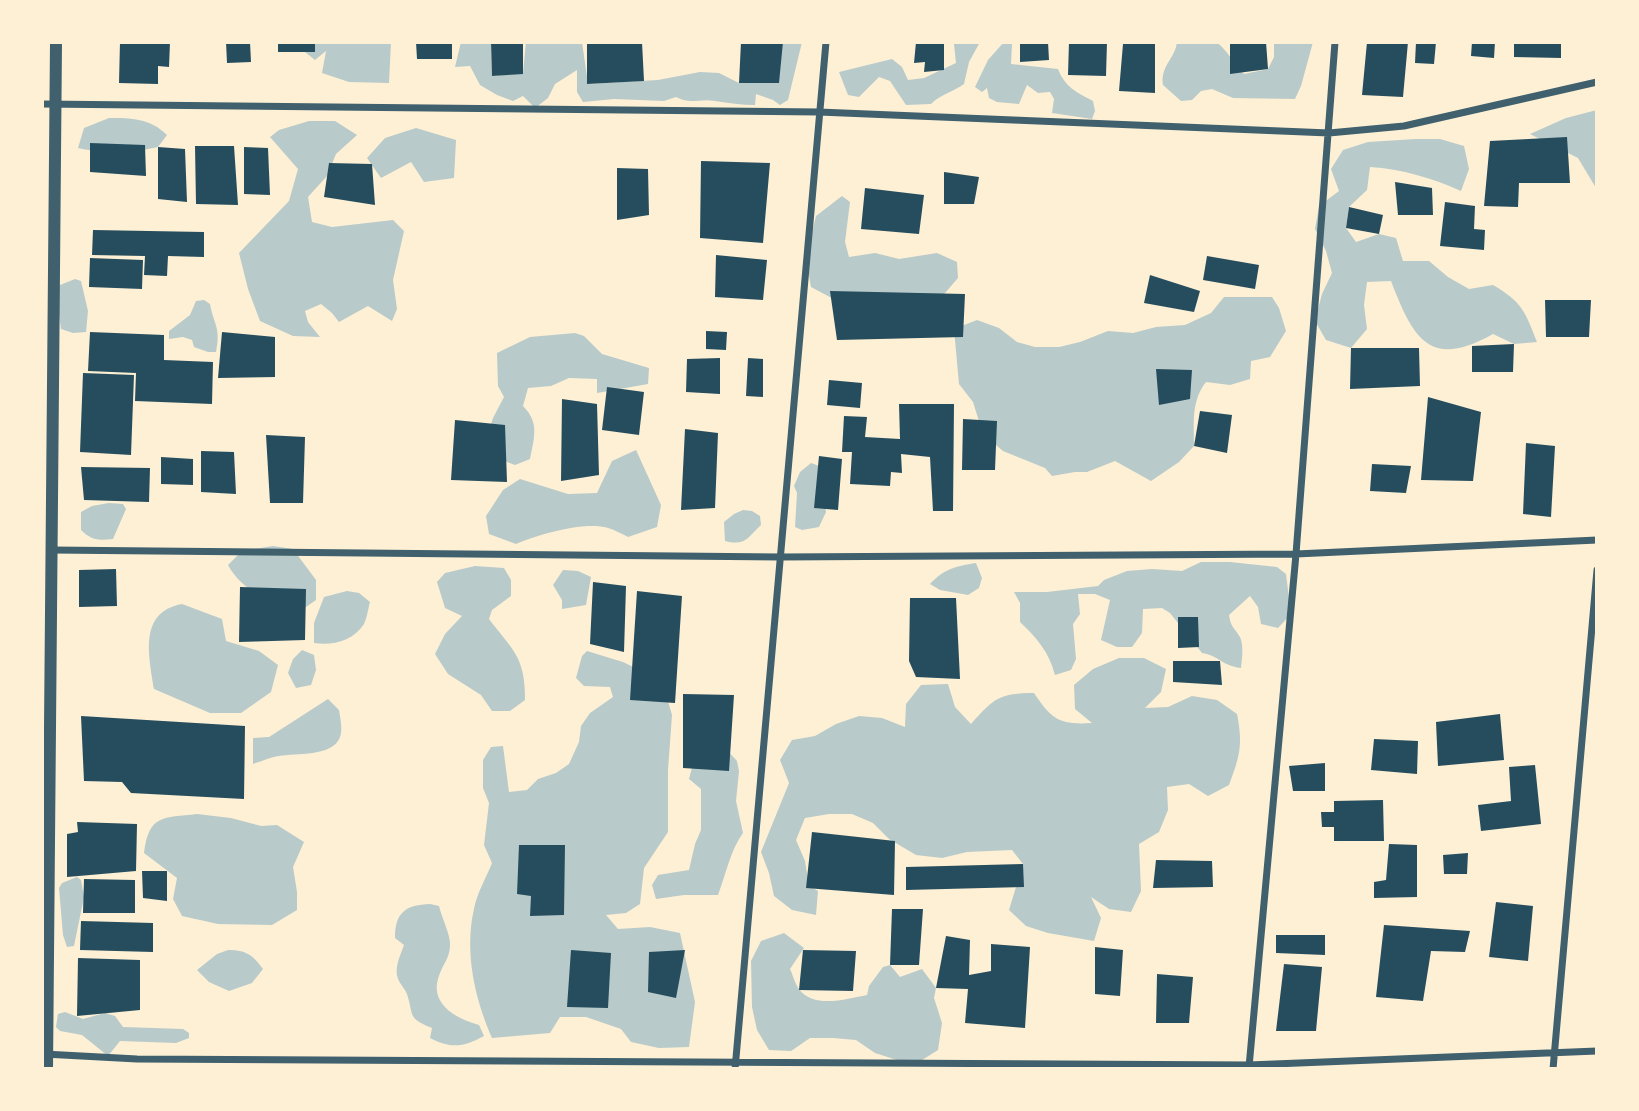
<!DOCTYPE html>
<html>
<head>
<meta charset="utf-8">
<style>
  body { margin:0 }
  #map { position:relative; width:1639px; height:1111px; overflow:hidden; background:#fdf0d5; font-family:"Varela Round",sans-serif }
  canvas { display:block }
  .frame { position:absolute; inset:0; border:44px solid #fdf0d5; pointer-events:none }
</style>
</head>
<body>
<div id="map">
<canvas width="1639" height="1111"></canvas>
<div class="frame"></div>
</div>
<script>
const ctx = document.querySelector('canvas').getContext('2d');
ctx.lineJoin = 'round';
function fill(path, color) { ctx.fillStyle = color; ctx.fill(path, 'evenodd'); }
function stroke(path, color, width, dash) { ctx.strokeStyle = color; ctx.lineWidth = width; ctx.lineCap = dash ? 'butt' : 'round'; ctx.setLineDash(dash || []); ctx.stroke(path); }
fill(new Path2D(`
  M306,42H391L389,83L349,82L322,73L326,51L315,60L305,52Z
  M461,42H491L492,76L523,73L526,42H582L588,84L658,80L700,72L719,73L739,83L770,71L760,42H802L788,100L780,105L773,100L756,94L755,105C741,105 729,103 715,101C699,98 692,105 676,97L664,101L614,99L583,102L577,92V70L555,84L548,98L535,108L523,96L513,101L497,95L480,85L470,66L455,67Z
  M952,42H980L969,62L964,84C953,92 941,94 931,104L906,105L890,81L879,77L859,97L848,95L839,72L892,59L902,67L908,80L924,78L956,63L954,44Z
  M1004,42L1012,44L1011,64L1058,69C1065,87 1076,92 1093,101L1095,111L1092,119L1052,113L1054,99L1050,92L1038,93L1027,85L1019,104L997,102L989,98L987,88L982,92L975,87L988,60Z
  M1177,42H1216C1229,51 1233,64 1244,74L1268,69L1274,57V42H1313L1301,86L1295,99L1233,98L1212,89L1201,91L1192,100L1181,101L1163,85C1160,66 1175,59 1177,42Z
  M1597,110V188H1596L1578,158L1530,134L1566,118Z
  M109,118C131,118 150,118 167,135L158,147C125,154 111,155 78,148L84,128Z
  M309,121H335L357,135L336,154L327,176L308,197L312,222L332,227L393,220L404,231L393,280L397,309L392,321L368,306L339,322L332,313L321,304L305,311L308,322L320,337L293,336L260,321L248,289L239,253L289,201L298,169L270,137L279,130Z
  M416,128L456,140L454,178L424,182L411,162L381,178L367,158L385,138Z
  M1416,139H1440L1464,146L1469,169L1461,191C1432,178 1402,169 1370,167L1367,190L1349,207L1346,228L1356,242L1379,234L1396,238L1403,261H1429L1448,277L1469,289L1493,285C1522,302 1525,311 1537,342L1514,344L1493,334C1429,370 1413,338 1391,281L1367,282L1364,305L1367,329L1351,348L1326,340L1315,321L1322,294L1332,273L1326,251L1315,229L1319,206L1339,191L1331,169L1343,150L1368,142Z
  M842,196L850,202L845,242L849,257L875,253L899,259L937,253L957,262L958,278L939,300L843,304L811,287L806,258L816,216Z
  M75,279L81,281L88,311L86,332L73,333L61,329L55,287Z
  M1224,297H1272L1279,308L1286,331L1270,357L1251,361L1250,379L1230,385L1206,382C1191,401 1194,423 1194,446L1179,462L1151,481L1115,461L1087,472H1075L1052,476L1045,468L1003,451L983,434L973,402L959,384L954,329L977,320L999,328L1017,342L1035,347H1059L1080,342L1108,331L1133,333L1156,327L1185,325L1211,313Z
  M204,300L210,304C214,326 221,327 216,352H208L194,347L192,340L183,337L169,339V331L190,315L196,301Z
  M575,333L584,336L602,354L649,368L648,384L597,393V379L569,378L551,386L528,388L523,406C540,423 534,438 530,459L515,465L494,457L486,440L493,418L504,397L498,386L497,353L530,337Z
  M636,450L661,505L657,527L628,537C622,534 615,530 608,528C583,521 538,535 516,544L489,534L486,516L503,490L520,479L568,494L597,493L612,461Z
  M811,463L819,466L826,512L819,527L802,530L795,527L797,493L794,486L800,472Z
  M109,503L123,504L126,509L113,539C99,541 91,540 81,530V512L92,506Z
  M743,510L752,511L760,516L761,525C747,538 746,546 725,541L724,522L734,514Z
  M273,546L293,549L316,580V600L296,614C271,602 242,591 228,565L242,551Z
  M1201,562H1230L1277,567L1286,574L1291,614L1278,628L1261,624L1258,607L1250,596L1229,615C1231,628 1234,627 1240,637C1244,646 1242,658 1241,668C1222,666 1218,655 1202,653L1170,613L1162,608L1143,609L1142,633L1132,647H1117L1101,640L1110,600L1095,594H1078L1080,614L1073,624L1076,659L1071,670L1055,675C1049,652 1037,638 1020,622V603L1014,592H1047L1098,586L1104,580L1127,571L1152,569L1182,571Z
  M976,563L982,578L979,588L968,595L940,590L930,584C944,569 956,566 976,563Z
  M475,566L504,568L511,580V596L492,610L489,619C513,651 525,656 525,700L510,711H492L481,695L448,674L435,654L445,634L462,616L445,608L437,582L445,573Z
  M563,570L578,571L591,577L586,605L562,609V600L553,585Z
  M347,591L359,593L370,602C368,609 367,618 364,624C353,641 332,646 314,643V623L324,597Z
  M182,604L222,619L226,641L259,651L278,665L271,692L241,713H210L154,689C149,656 138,612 182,604Z
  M302,650L314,655L316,670L311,685L296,688L288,673L293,659Z
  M587,651L623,662L662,681L672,715L668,770V832L644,868L640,904L626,913L606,915L618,929L650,927L680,933L695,1002L689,1047L659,1048L631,1042L621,1029L586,1017H560L550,1033L492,1038C475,999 464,952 474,909C477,893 486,878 492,863L484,845L489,803L483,788V760L491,747L503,746L509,792L527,790L538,779L556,773L569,764L579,742L581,726L590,713L613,697L610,687L584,686L576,678L582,656Z
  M1119,658H1144L1166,669L1161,692L1145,708L1168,707L1192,696L1217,700L1237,714C1243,744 1240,756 1229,785L1208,796L1189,784L1167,787L1168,810L1159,832L1139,844L1141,891L1131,912L1109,909L1091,897L1101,918L1094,941L1048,933L1026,926L1009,910L1023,864L1012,850L967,852L942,858L916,855L889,839L873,823L852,814H829L805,818L796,840L805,861L809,886L818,891L816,915L792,910L774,896L769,873L761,852L789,783L780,760L792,740L815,736L836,724L859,716L882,718L905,727L906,704L921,685L948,684L955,707L971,724C994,698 1000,693 1034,693C1052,720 1060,725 1092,723L1075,709L1074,685L1093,669Z
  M328,699L339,710C340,717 343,730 340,737C333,757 295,753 279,756C271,757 262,761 253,764V738L269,737Z
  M727,750L737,761L739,771L736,801L743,833C730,851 726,874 718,895H684L656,899L652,885L658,875L689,870L695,844L701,830V789L689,779L694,760Z
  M197,814L231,818L261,826L277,825L304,842L293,867L297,892V910L272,925L218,924L182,916L173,899L177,878L144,853C149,814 163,818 197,814Z
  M77,877L81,880L84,897L74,946L67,947L63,935L59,888L62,883Z
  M430,904L439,906C442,919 451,935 450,947C449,958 444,963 440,973C427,1003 455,1018 479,1025L484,1036C464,1047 451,1049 430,1038L432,1028C407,1018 414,1016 407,994C405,989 400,984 398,979C394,968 400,956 404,945L395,938C395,912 406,905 430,904Z
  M784,933L804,948L790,969C793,975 795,984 799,989C813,1009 847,999 867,995L869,986L883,967L890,965L900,977L922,969L936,988L934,998L942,1023L938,1050L919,1062L897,1060L875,1053L856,1040L833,1038H810L791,1051L769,1050L757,1030L752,1007L751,961L761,941Z
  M228,950C246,950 253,955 263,969L252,983L229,991L209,982L197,970L217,954Z
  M65,1012L83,1019L105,1013L115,1016L123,1027L183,1029L189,1033V1038L176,1043L120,1041L108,1056L82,1035L60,1031L56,1027L58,1014Z`), '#b9caca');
fill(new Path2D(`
  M120,42H170L169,67L158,66V84L119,83Z
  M226,42H250L251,62L227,63Z
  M278,42H315V52H278Z
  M416,42H452V59H417Z
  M491,42H523V74L492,76Z
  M587,42H642L644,81L587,84Z
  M741,42H783L779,83H739Z
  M916,42H944V70L924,72L925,62L914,63Z
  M1020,42H1048L1049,60L1020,62Z
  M1069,42H1107L1106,76L1068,75Z
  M1128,42H1155V93L1119,91L1123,44Z
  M1230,42H1266L1268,69L1230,74Z
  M1367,42H1408L1403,97L1362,95Z
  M1416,42H1436L1434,64L1415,63Z
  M1472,42H1495L1494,58L1471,56Z
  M1514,42H1561V58L1514,57Z
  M1567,137L1570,183H1519L1518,207L1484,206L1490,141Z
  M90,143L145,145L146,176L90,172Z
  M195,146H234L238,205L196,204Z
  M158,147L185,149L187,202L158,199Z
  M244,147L268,148L270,195L244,194Z
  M701,161L770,163L763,243L700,238Z
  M329,163L372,164L375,205L324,197Z
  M617,168L648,169L649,215L617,220Z
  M944,172L979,177L974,204H944Z
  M1395,182L1432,188L1433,215H1398Z
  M865,188L924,195L919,234L861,229Z
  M1445,202L1475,206L1474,229L1485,230L1484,250L1440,246Z
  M1349,207L1383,215L1379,234L1346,228Z
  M93,230L204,232V257L168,256L167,276L144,275L145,256L92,255Z
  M716,255L767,260L763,300L715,297Z
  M1207,256L1259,265L1255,289L1203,280Z
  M90,258L143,260L142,289L89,287Z
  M1150,275L1200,291L1194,312L1144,303Z
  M830,291L965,294L963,337L837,340Z
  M1545,300H1591L1589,337H1546Z
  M706,331L727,332L726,350L706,349Z
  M90,332L164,335V360L213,362L212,404L135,401L136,373L88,371Z
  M222,332L275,337V377L218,378Z
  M1514,344L1513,372H1472V346Z
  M1351,348H1419L1420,386L1350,389Z
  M720,358V394L686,392L687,359Z
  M748,358L763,359V397L746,396Z
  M1156,369L1192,370L1190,399L1159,405Z
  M83,373L134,375L131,455L80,452Z
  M829,380L862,383L860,408L827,405Z
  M607,387L644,392L639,435L602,430Z
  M1428,397L1481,412L1473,481L1421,480Z
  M562,399L597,404L599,475L561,481Z
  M899,404H954L953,511H933L930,457L901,454L902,473L891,472L890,486L850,484L852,452H842L844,416L867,417L865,437L900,439Z
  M1200,411L1232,415L1227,453L1194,446Z
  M963,419L997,421L995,470H962Z
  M455,420L505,425L507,482L451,480Z
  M685,429L718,433L715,508L681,510Z
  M266,435L305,437L303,503H270Z
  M1526,443L1555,446L1551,517L1523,514Z
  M201,451L234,452L236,494L201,492Z
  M819,456L842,459L838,510L814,508Z
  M161,457L193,459V485L161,484Z
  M1372,464L1411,466L1406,493L1370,491Z
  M81,467L150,468L149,502L84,500Z
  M116,569L117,606L79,607V570Z
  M593,582L626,586L624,652L590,644Z
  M240,587L306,589L305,640L239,642Z
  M637,591L682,596L675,703L630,700Z
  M910,598H956L960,679L916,677L909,661Z
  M1178,617H1198L1199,647L1178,648Z
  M1173,661H1220L1222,685L1173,682Z
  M683,694L734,695L729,771L683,768Z
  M1500,714L1504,760L1438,766L1436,722Z
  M81,716L245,726L244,799L131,793L122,782L84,781Z
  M1374,739L1418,741L1417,774L1371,770Z
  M1325,763V791H1293L1289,766Z
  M1535,765L1541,824L1481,831L1478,805L1511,801L1509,767Z
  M1383,800L1384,841H1334V827H1322L1321,812H1334V801Z
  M77,822L137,824L136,871L67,877V834L78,832Z
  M812,832L895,841L894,895L806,888Z
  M1389,844L1417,845V897L1374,898V882L1386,880Z
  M519,845H565L564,915L530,916L531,896L517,894Z
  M1468,853L1467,874H1444L1443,855Z
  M1156,860L1212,861L1213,887L1153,888Z
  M1023,864L1024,887L906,890V867Z
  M142,871H167V901L143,898Z
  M84,879L135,880V913H83Z
  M1496,902L1533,906L1528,961L1489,957Z
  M892,909H923L919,965H890Z
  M81,921L153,923V952L80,950Z
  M1384,925L1470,931L1465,952L1431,951L1423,1001L1376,997Z
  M1276,935H1325V955L1276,953Z
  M946,936L970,940L969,975L991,971V944L1030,947L1025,1028L965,1023L968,989L936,988Z
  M1095,947L1123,950L1120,996L1095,994Z
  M571,950L611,953L608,1008L567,1007Z
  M685,950L676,998L648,992L649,952Z
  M803,950L856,951L853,991L799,990Z
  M78,958L140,960V1010L77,1016Z
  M1284,964L1322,967L1316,1031H1276Z
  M1157,974L1193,977L1189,1023H1156Z`), '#264d5e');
stroke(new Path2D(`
  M42,104L819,112L1329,133L1404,126L1597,82
  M51,550L780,557L1296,554L1597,540
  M44,1054L137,1059L1249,1065L1597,1051
  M1249,1067L1296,554L1335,42
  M735,1069L826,42
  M1553,1069L1597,570`), '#3f606c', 7);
stroke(new Path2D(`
  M47,1069L56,42`), '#3f606c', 12);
</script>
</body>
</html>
